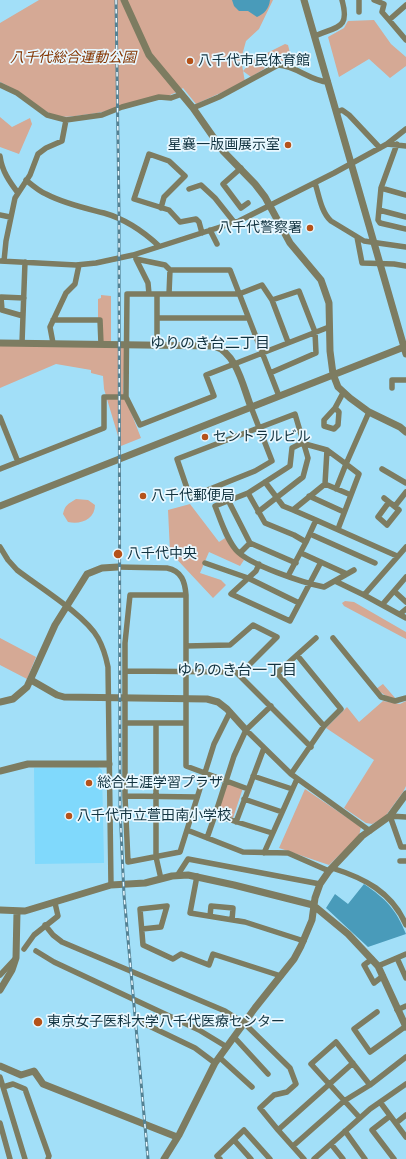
<!DOCTYPE html>
<html>
<head>
<meta charset="utf-8">
<style>
  body { margin:0 }
  canvas { display:block; background:#a2dff8 }
</style>
</head>
<body>
<canvas width="406" height="1159"></canvas>
<script>
const ctx = document.querySelector('canvas').getContext('2d');
ctx.lineJoin = 'round';
function fill(path, color) { ctx.fillStyle = color; ctx.fill(path, 'evenodd'); }
function stroke(path, color, width, dash) { ctx.strokeStyle = color; ctx.lineWidth = width; ctx.lineCap = dash ? 'butt' : 'round'; ctx.setLineDash(dash || []); ctx.stroke(path); }
function label(font, color, halo, rows, align = 'center') {
  ctx.font = font + ' "Noto Serif","Noto Sans JP",serif'; ctx.lineWidth = 3.5; ctx.setLineDash([]); ctx.textBaseline = 'middle'; ctx.strokeStyle = halo; ctx.fillStyle = color; for (const [text, x, y, turn = 0] of rows) {
    ctx.save(); ctx.translate(x, y); ctx.rotate((+turn || 0) * Math.PI / 180); ctx.textAlign = isNaN(turn) ? turn : align; if (halo) ctx.strokeText(text, 0, 0); ctx.fillText(text, 0, 0); ctx.restore();
  }
}
fill(new Path2D(`
  M98,767L102,770L104,863L35,864L34,768Z`), '#80d9fc');
fill(new Path2D(`
  M39,0H273L259,29L246,41L241,59L245,82L196,104L183,88C179,90 176,93 172,94C159,102 68,121 55,116C35,107 21,91 0,82V23Z
  M374,20L391,44L406,57V66L390,78L369,59L339,77L328,37L344,28L348,21Z
  M285,44L288,45L293,65L285,61L269,62L264,69L251,77L243,71L253,60Z
  M0,117L12,127L30,118L32,124L19,154L0,147Z
  M101,295L111,296V344H102L98,318V299L101,298Z
  M0,346H125L123,392L141,438L121,446L104,389L103,376L91,373V370L56,364L0,388Z
  M76,499L88,500L95,505C95,519 81,525 68,522L63,514C65,505 68,504 76,499Z
  M190,504L219,542L225,538L244,560L240,566L209,552L200,573L221,580L226,585L213,598L170,552L168,510Z
  M345,601L354,602L406,632V639L344,606L342,603Z
  M0,638L36,657L27,679L0,665Z
  M383,684L396,699L389,698L376,689Z
  M383,701L400,704L406,701V786L403,792L384,818L372,824L366,823L344,808L374,760L326,728L347,707L359,722Z
  M226,783L243,788L233,818L218,812Z
  M305,789L361,827L359,836L329,865L279,848Z`), '#d5a995');
fill(new Path2D(`
  M232,0H270C269,9 264,14 257,17L248,11H239L234,6Z
  M364,884C386,899 396,909 406,934L368,947L326,908L335,894L348,904Z`), '#499bba');
stroke(new Path2D(`
  M359,0V12
  M374,0L384,4L382,12L389,20
  M406,5L389,20L406,40
  M315,36C338,26 350,29 342,0
  M0,85L17,93L47,115L66,120L102,115L122,107L159,97L171,98L182,94
  M193,108L219,97L278,65C297,66 310,81 328,82
  M337,112L342,110L349,115L380,148
  M387,144L406,129
  M397,144L381,188L378,220L380,223L406,229
  M0,156C2,171 9,181 18,193
  M241,168L223,184L241,208L248,203
  M26,180C32,185 39,191 46,194C65,204 85,208 104,213C125,219 144,232 159,246
  M315,183C319,195 321,212 331,221L364,241L406,247
  M381,188L406,195
  M189,189L201,185L215,198L234,222
  M161,208L164,197L185,176L169,161L149,154L134,199L169,210L180,222L196,219L199,222L202,233
  M379,210L406,217
  M0,215L10,217
  M210,230L217,244
  M357,237L362,263L394,264L406,266
  M136,259L165,265L170,270H230L279,396
  M136,259L148,283L149,294
  M0,261L76,265L96,263L133,255L239,221L334,173L387,144L406,146
  M4,261L6,241L15,198L30,175L38,154L46,148L62,141L66,120
  M157,294V345
  M169,294L170,270
  M23,316L2,310L1,297L24,298
  M157,318H248
  M53,320H100L101,344
  M288,342L272,300L262,285L239,294H127L126,397L140,425L214,396L206,375L329,327
  M22,343L25,262
  M53,343L50,327L66,293L75,284L79,265
  M270,373L316,353L315,332L299,291L272,300
  M392,388V380H406
  M251,407L272,461L255,471L190,497L177,459L295,414L308,458L303,477L258,512
  M335,408L339,412L338,425L334,429L324,426V420L335,408L343,393
  M0,417L18,462
  M304,442L292,448L290,466L248,493L215,506C221,521 226,538 236,550C249,565 304,583 324,587L354,570
  M305,444L327,450L346,464L336,489
  M0,469L104,428V397H126
  M382,469L406,483
  M265,482L283,506L293,510
  M325,484L351,495
  M248,493L265,523L294,535L306,542L316,520L397,556
  M309,496L344,512
  M384,498L399,510L387,525L378,517L389,502L395,506
  M228,500L250,543L296,563
  M395,506L406,492
  M316,520L293,510L325,484L327,450
  M338,529L359,474L346,464L369,412
  M310,534L375,563
  M0,547L8,560L17,570C39,587 85,615 98,638C103,647 106,657 108,667L111,885
  M406,547L364,595L406,618
  M240,553L250,543
  M301,553L347,574
  M205,563L248,578L299,603
  M259,564L256,571L231,594L290,621L321,562
  M118,567L167,568C182,571 185,582 186,595V766L248,789
  M288,576L306,542
  M335,581L364,595
  M394,591L406,602
  M186,595H130L125,643V796L128,862L180,852L214,744L230,712
  M382,605L406,577
  M400,614L406,609
  M333,638L381,697L395,701L406,698
  M186,646L230,645L253,625L277,637L240,674
  M297,655L316,638
  M125,671L236,672L311,747
  M271,706L246,730L234,756L215,815L272,833
  M126,723H186
  M156,723V857L161,879
  M246,730L291,774L370,831
  M291,774L324,726L341,709L297,655L277,673L324,726
  M253,776L292,789
  M125,796L197,797
  M244,799L282,812
  M406,817L390,816L401,847H406
  M236,822L264,748
  M187,830L243,852L288,853L329,871
  M207,838L215,815
  M264,853L297,779
  M400,861H406
  M332,868C364,878 392,892 406,925
  M177,876L188,859L320,884
  M197,876L190,913L245,922L304,941
  M210,916L211,906L233,908L232,920
  M45,925L53,935L62,942L225,1011L244,1023L290,1068L296,1084L287,1092L274,1095L260,1108L278,1130
  M142,929L161,927L167,906L140,909L143,945L173,959L181,954L209,965L213,954L281,976
  M24,949L34,935L58,916L55,903
  M36,951L54,962L199,1030L227,1047
  M397,958L406,978
  M372,959L364,965L374,983L383,976
  M378,966L406,954
  M0,975L16,958
  M397,1010L406,1006
  M377,1012L354,1029L370,1052L406,1026
  M143,1023L195,1048L215,1063
  M234,1037L268,1074
  M219,1057L252,1087
  M0,1077L25,1159
  M3,1087L13,1084L25,1089L49,1156L48,1159
  M380,1102L406,1137
  M390,1116L372,1130L394,1159
  M360,1118L311,1064L336,1042L370,1085
  M0,1123L10,1159
  M396,1123L406,1115
  M345,1131L365,1159
  M234,1140L251,1159
  M331,1144L343,1159
  M293,1146L344,1101L370,1085L406,1057
  M220,1159L217,1156L244,1130L270,1159
  M304,1159L278,1130L353,1063
  M314,1159L370,1109L406,1084`), '#7d7c61', 5.5);
stroke(new Path2D(`
  M124,0L149,55L193,108L223,151L255,184L265,197L290,243L321,280L329,303L330,351L333,374L338,387L350,398L369,412L400,427L406,432
  M304,0L406,354
  M0,343L214,346C237,353 243,387 251,407
  M0,506L404,347
  M31,680L57,695L64,697L207,699L218,702L227,709L246,730
  M0,702L13,699L27,687L55,625L87,574L102,568L118,567
  M0,771L28,764H109
  M0,910L25,911L111,885L145,883L172,876L188,875L234,885L313,905L348,934L378,966L406,1027
  M0,990L12,970L16,958L17,912
  M0,1066L21,1075L34,1071L43,1084L177,1137
  M164,1159L179,1135L215,1063L255,1008L294,959L301,946L312,920L315,898L320,884L329,871L362,836L390,816L406,794`), '#7d7c61', 7);
const rail = new Path2D(`
  M116,0L119,211L120,809L124,895L148,1159`);
stroke(rail, '#538193', 3);
stroke(rail, '#e9f8ff', 1.5, [4.5]);
for (const [x, y, r, color] of [
  [190,61,4,"#b55219"],
  [288,145,4,"#b55219"],
  [310,228,4,"#b55219"],
  [205,437,4,"#b55219"],
  [143,496,4,"#b55219"],
  [118,554,5,"#b55219"],
  [89,783,4,"#b55219"],
  [69,816,4,"#b55219"],
  [38,1022,5,"#b55219"]
]) { const dot = new Path2D(); dot.arc(x, y, r, 0, 2 * Math.PI); ctx.fillStyle = color; ctx.fill(dot); stroke(dot, '#e9f8ff', 1.5); }
label('italic 14px', '#833400', '#e9f8ff', [
  ["八千代総合運動公園",73,58]
]);
label('14px', '#123340', '#e9f8ff', [
  ["八千代市民体育館",198,61],
  ["星襄一版画展示室",280,145,"right"],
  ["八千代警察署",302,228,"right"],
  ["セントラルビル",213,437],
  ["八千代郵便局",151,496],
  ["八千代中央",127,554],
  ["総合生涯学習プラザ",97,783],
  ["八千代市立萱田南小学校",77,816],
  ["東京女子医科大学八千代医療センター",47,1022]
], 'left');
label('15px', '#123340', '#e9f8ff', [
  ["ゆりのき台二丁目",210,344],
  ["ゆりのき台一丁目",237,671]
]);
</script>
</body>
</html>
